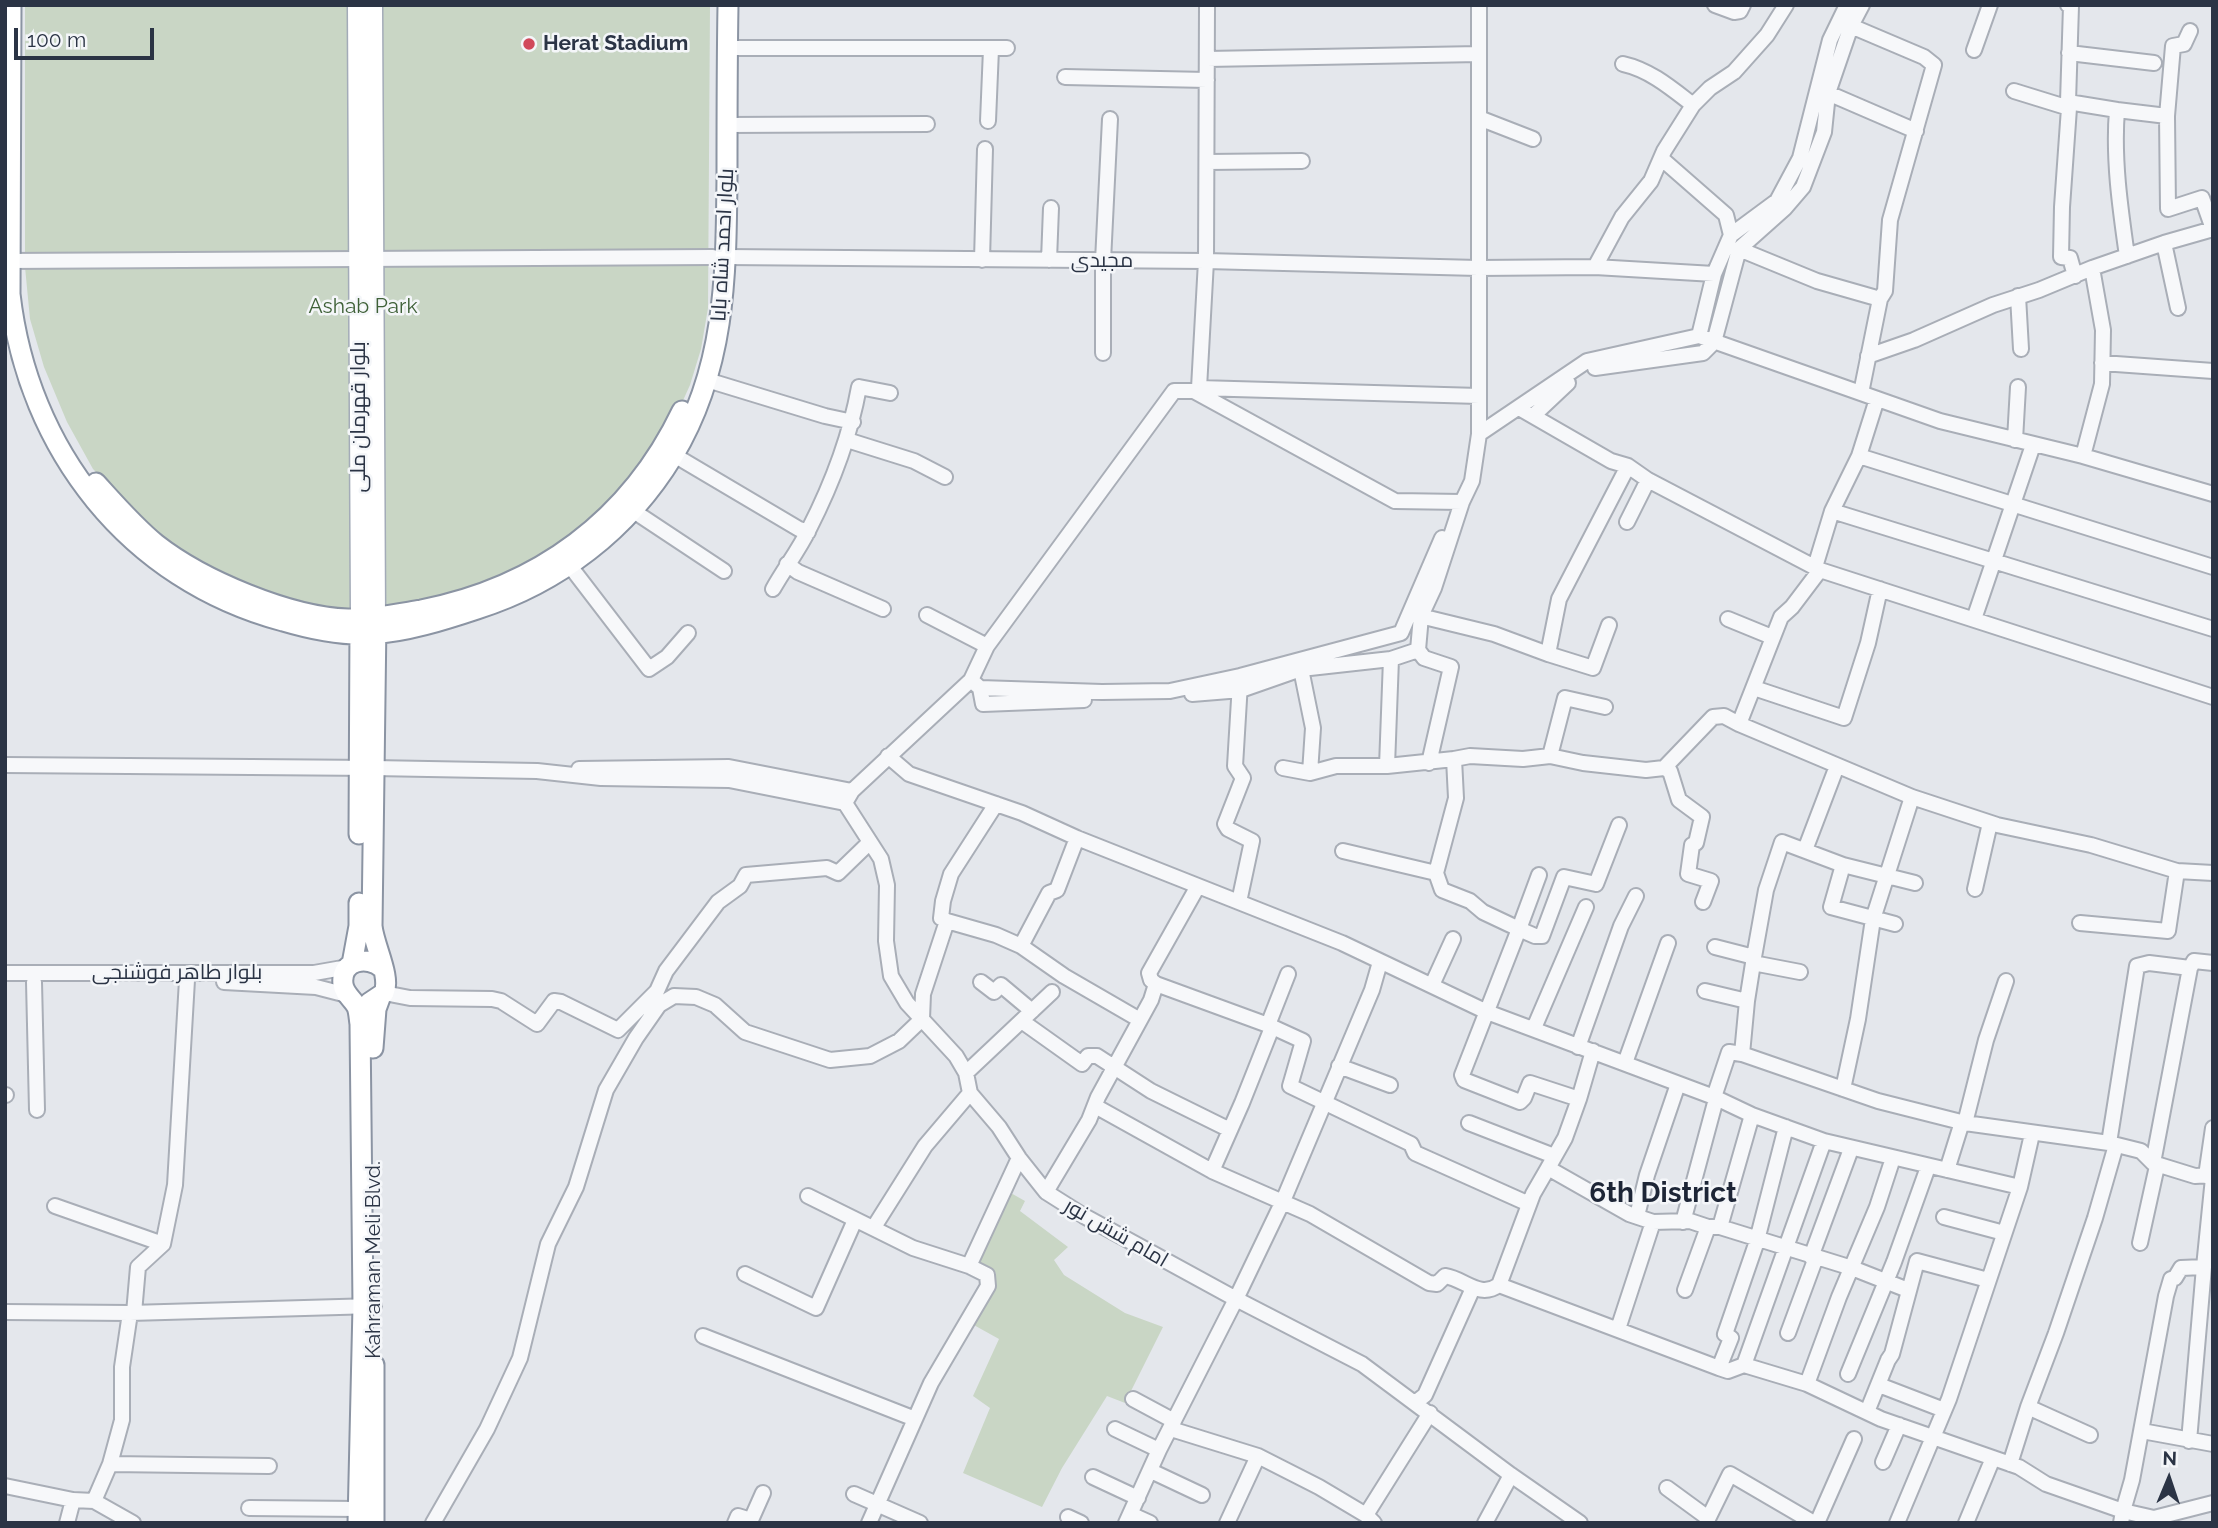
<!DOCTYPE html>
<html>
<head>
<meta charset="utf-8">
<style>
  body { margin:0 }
  #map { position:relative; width:2218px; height:1528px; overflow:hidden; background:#e4e7ec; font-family:Raleway,sans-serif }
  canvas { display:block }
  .frame { position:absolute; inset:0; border:7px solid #2b3445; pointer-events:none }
  .north { position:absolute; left:2134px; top:1444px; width:70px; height:70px; -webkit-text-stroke:5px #f4f6f9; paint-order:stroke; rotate:2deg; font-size:19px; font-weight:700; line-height:28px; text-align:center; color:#2b3445 }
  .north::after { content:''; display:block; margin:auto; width:24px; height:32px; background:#2b3445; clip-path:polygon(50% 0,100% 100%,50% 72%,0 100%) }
  .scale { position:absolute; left:14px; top:28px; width:140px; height:32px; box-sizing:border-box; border:4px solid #2b3445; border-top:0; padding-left:9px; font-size:21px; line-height:24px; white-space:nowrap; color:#2b3445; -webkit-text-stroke:5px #f4f6f9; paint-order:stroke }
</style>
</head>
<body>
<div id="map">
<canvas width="2218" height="1528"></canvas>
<div class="frame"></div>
<div class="north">N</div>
<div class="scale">100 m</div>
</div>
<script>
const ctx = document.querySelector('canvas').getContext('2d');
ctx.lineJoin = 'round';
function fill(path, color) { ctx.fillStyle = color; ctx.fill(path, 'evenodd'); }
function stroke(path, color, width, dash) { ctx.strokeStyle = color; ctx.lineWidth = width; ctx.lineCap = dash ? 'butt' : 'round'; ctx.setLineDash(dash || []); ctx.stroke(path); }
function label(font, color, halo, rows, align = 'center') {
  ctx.font = font + ' Raleway,Cairo,sans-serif'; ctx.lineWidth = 5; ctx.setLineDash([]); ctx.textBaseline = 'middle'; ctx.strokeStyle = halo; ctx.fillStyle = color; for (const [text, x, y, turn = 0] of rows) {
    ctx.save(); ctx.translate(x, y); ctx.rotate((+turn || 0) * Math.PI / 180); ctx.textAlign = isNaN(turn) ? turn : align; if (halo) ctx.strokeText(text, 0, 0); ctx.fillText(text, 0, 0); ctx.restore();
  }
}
fill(new Path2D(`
  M25,5H710L708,308L701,349L690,385L676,416L637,480L551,558L433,601L351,612L305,605L246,586L198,563L157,534L93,469L67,422L44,367L30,319L25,267Z
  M1009,1192L1025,1201L1020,1211L1068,1247L1054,1260L1064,1275L1125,1313L1163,1327L1125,1403L1107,1396L1062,1468L1042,1507L963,1473L990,1408L973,1396L999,1339L972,1324L996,1273L978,1261Z`), '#c9d6c5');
const minor = new Path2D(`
  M1207,5L1206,261L1199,388L1194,391H1174L987,646L971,680L852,791L845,803L881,859L887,885L886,941L891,976L907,1003L956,1056L966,1073L970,1093L999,1127L1019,1158L1046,1192L1084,1216L1236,1299L1362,1364L1511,1475L1580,1523
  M1715,5L1734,12L1740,11L1743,5
  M728,48H1007
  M1974,50L1990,5
  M2069,53L2154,63
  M1207,59L1479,54
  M1623,64C1650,70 1671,88 1693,105
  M1065,77L1207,80
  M2014,91L2069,108
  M1828,93L1916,131
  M2068,102L2071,6L2068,5
  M2167,116L2173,46L2184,44L2190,31
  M1479,118L1533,139
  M988,121L991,49
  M727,125L927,124
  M1662,159L1726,215L1731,235
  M1207,162L1302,161
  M2164,243L2178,308
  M1739,249L1817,281L1880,299L1885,291L1890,220L1934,65L1924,57L1851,26
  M2127,256C2120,207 2113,158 2117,110L2167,116L2168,209L2202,198L2213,229
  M726,257L1206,261L1478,268L1595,267L1714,274
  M982,260L985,149
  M1049,260L1051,208
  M5,261L713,257
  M1595,267L1622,217L1651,181L1664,151L1693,105L1710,88L1734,72L1767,35L1786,5
  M2075,276L2070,258L2061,257L2062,207L2069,108L2068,102L2117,110
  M2018,296L2021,349
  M1699,336L1714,274L1731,235L1777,201L1800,158L1830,40L1847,5
  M1103,353V261L1110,119
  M1868,356L1914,340L1993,305L2039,290L2092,268L2164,243L2213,229
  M2102,363L2213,371
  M1595,368L1703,353L1714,342L1739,249L1785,208L1803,187L1824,132L1828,93L1851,26L1862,5
  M707,380L825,416L853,422
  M1199,388L1479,396
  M1194,391L1395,501L1462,502
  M1861,393L1880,299
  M1519,408L1611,461L1628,466L1648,480L1820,570L1792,607L1781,617L1739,724L1724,716L1713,717L1664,768
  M1534,415L1568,383
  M1479,434L1587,361L1699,336L1940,421L2083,456L2213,494
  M847,440L914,461L945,477
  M2015,440L2018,387
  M674,455L799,529L808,532
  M1859,456L2213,567
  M2083,456L2102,384L2103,330L2092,268
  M632,510L724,571
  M1832,511L2213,629
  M1627,522L1648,480
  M787,564L798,572L883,609
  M570,566L649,669L667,657L688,633
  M1815,567L1832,511L1859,456L1877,399
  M1820,570L2213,697
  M773,589C784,569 799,550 809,529C832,484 850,437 859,387L890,393
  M1412,614L1494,634L1548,654
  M927,615L987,646
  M1728,619L1772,637
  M1974,619L2033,445
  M1609,625L1593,668L1548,654L1559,599L1628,466
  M1301,669L1313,728L1310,773
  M971,680L980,688L1102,692L1170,691L1240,676L1401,633L1442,538
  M980,688L983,704L1084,700
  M1754,688L1844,718L1868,643L1880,589
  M1192,694L1241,690L1301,669L1391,659L1418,650
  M1739,724L1912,797L1997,825L2091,845L2177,871L2213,873
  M888,756L909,774L1022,813L1077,838L1342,943L1487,1012L1714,1097L1729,1052L1742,1054L1878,1101L1965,1123L2109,1143L2141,1151L2153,1163L2195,1176L2213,1175
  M1550,756L1565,698L1605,707
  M1454,759L1470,756L1523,759L1550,756L1583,763L1646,770L1664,768L1670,771L1679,800L1702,817L1696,843L1692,845L1688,874L1711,881L1703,902
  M1429,763L1451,667L1424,658L1418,650L1421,616L1434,588L1462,502L1472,481L1479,434V5
  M5,765L374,768L537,771L601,778L729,780L845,803
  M1387,766L1454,759L1456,798L1436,873L1442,890L1470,901L1483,912L1519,929L1539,875
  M1283,768L1310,773L1336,766H1387L1391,659
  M579,769L729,767L852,791
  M1805,850L1837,766
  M1343,851L1436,873
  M1843,865L1831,907L1895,924
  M1975,889L1990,823
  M1239,902L1252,841L1228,829L1225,824L1243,778L1235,766L1240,683
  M947,921L996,935L1021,946L1064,976L1140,1020
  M2080,923L2168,931L2177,871
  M1021,946L1049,893L1057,890L1077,838
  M1715,947L1754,957L1747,1001
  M1754,957L1766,890L1782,842L1843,865L1915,883
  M1753,963L1800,972
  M5,973H314L348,967
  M34,982L37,1110
  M224,982L316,987L347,995
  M981,982L994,992L1001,985L1032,1011
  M1156,984L1268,1025L1303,1041L1290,1086L1411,1144L1415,1153L1529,1204
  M1432,985L1453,939
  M1705,991L1747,1001L1742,1054
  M384,993L410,998L492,999L501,1001L537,1024L554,1001L561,1002L618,1030L657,991L666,971L718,902L740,886L746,875L827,868L838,873L870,842
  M1023,1022L1082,1064L1088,1056H1097L1151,1091L1230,1130
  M1534,1028L1586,907
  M1578,1047L1621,926L1636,896
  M1593,1051L1579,1099L1565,1138L1548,1168L1629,1214L1653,1222L1690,1221L1708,1227H1720L1852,1268L1908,1290
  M1625,1063L1668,943
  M1339,1066L1390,1085
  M966,1073L1052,992
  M1843,1089L1858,1019L1873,919L1912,797
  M5,1095H6
  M1714,1097L1752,1115L1824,1141L2020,1187
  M1579,1099L1530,1083L1524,1098L1520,1102L1464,1080L1462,1075L1519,929L1535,936H1542L1564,877L1596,884L1619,825
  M1095,1106L1212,1171L1310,1214L1429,1283L1437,1284L1445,1276C1465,1279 1479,1299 1499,1285L1719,1368
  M1469,1123L1554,1156
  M1965,1123L1986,1040L2006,981
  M1786,1127L1756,1244L1725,1334L1731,1338L1719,1368L1728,1371L1744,1365L1807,1384L1881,1419L2019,1467L2046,1484L2123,1511L2121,1523
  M2109,1143L2137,966L2149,963L2190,968L2194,961L2213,963
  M1947,1170L1962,1122
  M1212,1171L1242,1103L1271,1030L1268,1025L1288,974
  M2206,1176L2213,1128
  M2213,1178L2204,1267L2181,1268L2175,1278L2171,1279L2166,1296L2132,1480L2123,1511L2154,1518L2213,1503
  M1046,1192L1089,1120L1098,1097L1151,1000L1156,984L1151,980L1149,973L1198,886
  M808,1196L913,1248L969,1266
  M55,1206L163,1244
  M1637,1216L1647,1175L1678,1084
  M1944,1217L2004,1233
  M1683,1222L1716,1099
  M874,1227L925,1146L970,1093
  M1720,1227L1752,1115
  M2140,1243L2157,1166L2153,1163L2190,968
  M745,1274L816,1308L855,1220
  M1499,1285L1533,1194L1548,1168
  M1685,1290L1708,1227
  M5,1312L130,1313L374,1306
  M134,1313L138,1267L163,1244L175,1185L187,980
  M1618,1329L1653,1222
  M1788,1333L1815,1260L1811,1257L1851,1149
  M703,1336L915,1419
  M1744,1365L1824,1141
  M1848,1374L1894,1262L1928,1167
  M1807,1384L1839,1297L1877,1207L1893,1158
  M1879,1385L1944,1410
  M1133,1399L1174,1421
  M1415,1403L1425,1395L1473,1288
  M2028,1407L2056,1333L2095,1218L2116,1145
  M1867,1412L1888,1360L1892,1354L1917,1261L1988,1280
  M1115,1429L1159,1450
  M1171,1429L1258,1456L1319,1487L1366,1515L1374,1523
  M2142,1431L2213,1444
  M2189,1441L2204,1267
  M1883,1462L1899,1425
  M110,1464L269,1466
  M2010,1464L2028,1407L2090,1435
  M1151,1471L1202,1495
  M1093,1477L1138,1498
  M5,1486L73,1500L94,1501L133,1523
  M1667,1488L1708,1518
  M854,1494L920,1523
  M94,1501L110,1464L122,1420V1367L130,1313
  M249,1508L358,1509
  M1130,1514L1150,1523
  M1366,1515L1430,1413
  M1068,1517L1081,1523
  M67,1523L73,1500
  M433,1523L487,1429L520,1358L548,1244L576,1187L606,1090L636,1038L659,1005L674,996L696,997L715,1005L745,1032L830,1060L870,1056L899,1041L922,1019L923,994L947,921L941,918L943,901L951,874L996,804
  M735,1523L738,1516L751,1520L763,1493
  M869,1523L931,1383L988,1286L987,1275L969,1266L1019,1158
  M1126,1523L1159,1450L1236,1299L1283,1201L1372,990L1380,962
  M1227,1523L1258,1456
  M1485,1523L1511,1475
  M1706,1523L1730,1474L1814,1523
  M1817,1523L1854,1439
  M1897,1523L1949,1399L2020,1187L2032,1134
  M1966,1523L1993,1458`);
const major = new Path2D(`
  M357,5L360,618
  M373,5L376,618`);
const highway = new Path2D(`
  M11,5L10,294C28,450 129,580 283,621C310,629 342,636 371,634C406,632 444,620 477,609C559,583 628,530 673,456C726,368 726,276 727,177C727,120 727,62 728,5
  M96,483C115,504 134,526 156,544C202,580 289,617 348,619C373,619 397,614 421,610C538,587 630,520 682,411
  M359,834L360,623
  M352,964L359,926V903
  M369,1003L384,993C391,976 374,946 372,926L376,621
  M373,1048L376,1009L380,998
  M358,1523L363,1306L360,1024C359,1018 359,1012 357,1007C353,999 344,994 343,984C340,960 368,955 382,968
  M374,1523V1365`);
stroke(minor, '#a9aeb7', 18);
stroke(major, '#a3abb8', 21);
stroke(highway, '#8b94a3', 23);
stroke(minor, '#f7f8fa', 14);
stroke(major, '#fff', 18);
stroke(highway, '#fff', 19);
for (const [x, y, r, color] of [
  [529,44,7,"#d1495b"]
]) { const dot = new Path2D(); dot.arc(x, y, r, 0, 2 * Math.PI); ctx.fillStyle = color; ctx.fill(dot); stroke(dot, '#f4f6f9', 2.5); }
label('bold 21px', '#2b3445', '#f4f6f9', [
  ["Herat Stadium",543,44]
], 'left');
label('21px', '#2b3445', '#f4f6f9', [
  ["بلوار احمد شاه بابا",723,245,-87],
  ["مجیدی",1102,261],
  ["بلوار قهرمان ملی",359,417,-90],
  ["بلوار طاهر فوشنجی",177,973],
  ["امام شش نور",1116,1233,30],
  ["Kahraman Meli Blvd.",374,1260,-90]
]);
label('21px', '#3f6138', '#f4f6f9', [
  ["Ashab Park",363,307]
]);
label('bold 28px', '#1d2536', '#f4f6f9', [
  ["6th District",1663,1194]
]);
</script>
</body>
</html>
